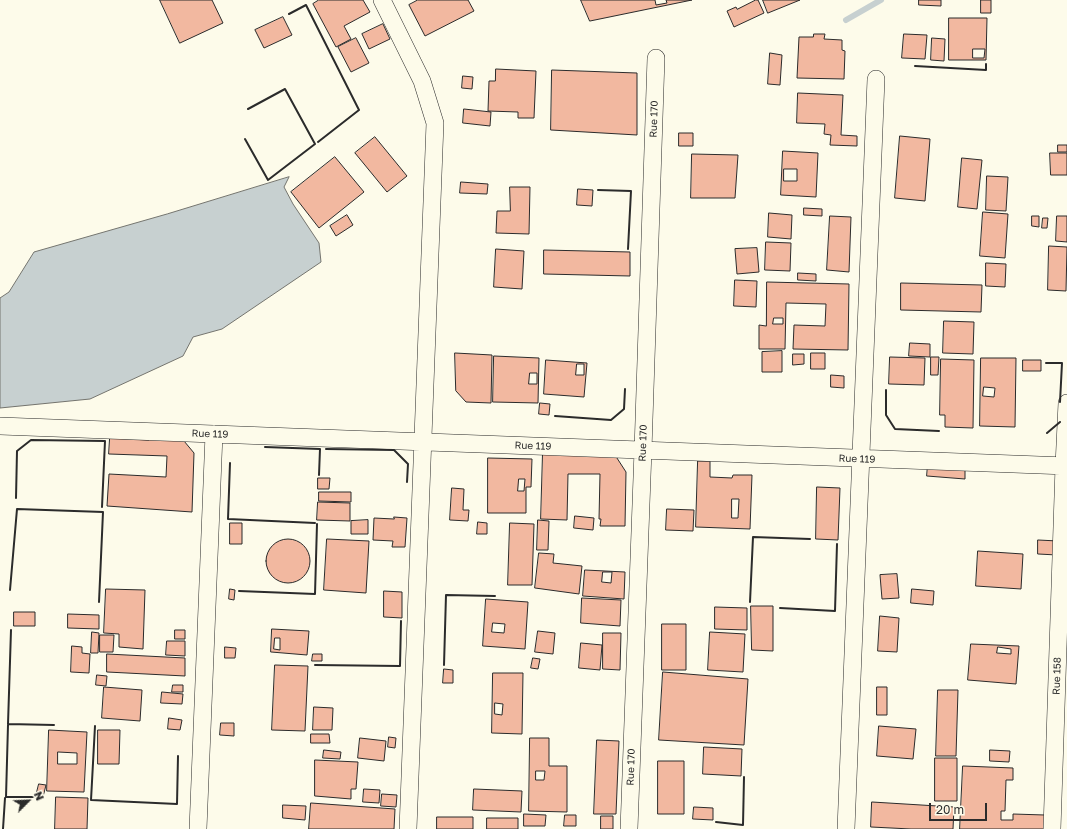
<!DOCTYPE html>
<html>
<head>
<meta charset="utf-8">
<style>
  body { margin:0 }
  #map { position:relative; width:1067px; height:829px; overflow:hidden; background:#fdfbea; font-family:"Golos Text",sans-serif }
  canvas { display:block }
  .north { position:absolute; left:8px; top:781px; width:40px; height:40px; -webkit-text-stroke:3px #fdfbea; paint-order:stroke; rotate:66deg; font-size:11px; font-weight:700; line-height:16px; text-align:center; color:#2b2b2b }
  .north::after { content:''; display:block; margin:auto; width:14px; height:18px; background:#2b2b2b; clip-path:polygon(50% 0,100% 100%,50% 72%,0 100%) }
  .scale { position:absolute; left:929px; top:803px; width:58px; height:18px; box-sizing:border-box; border:2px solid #2b2b2b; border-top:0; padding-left:5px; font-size:12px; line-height:14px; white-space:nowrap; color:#2b2b2b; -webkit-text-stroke:3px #fdfbea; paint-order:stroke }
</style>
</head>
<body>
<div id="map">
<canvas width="1067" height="829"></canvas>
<div class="north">N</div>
<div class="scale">20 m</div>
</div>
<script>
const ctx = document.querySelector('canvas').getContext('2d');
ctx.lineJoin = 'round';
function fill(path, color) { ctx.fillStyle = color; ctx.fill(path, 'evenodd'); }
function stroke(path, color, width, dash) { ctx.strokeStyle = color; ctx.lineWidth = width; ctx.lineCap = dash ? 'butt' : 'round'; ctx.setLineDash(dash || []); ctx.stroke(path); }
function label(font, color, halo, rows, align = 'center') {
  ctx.font = font + ' "Golos Text",sans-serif'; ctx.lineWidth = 3; ctx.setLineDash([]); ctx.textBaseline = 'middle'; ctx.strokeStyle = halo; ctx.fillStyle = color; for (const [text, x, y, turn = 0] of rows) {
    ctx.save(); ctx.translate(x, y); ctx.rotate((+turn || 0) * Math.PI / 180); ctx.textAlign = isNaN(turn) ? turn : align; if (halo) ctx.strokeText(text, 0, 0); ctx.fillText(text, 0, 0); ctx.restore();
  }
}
const water = new Path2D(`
  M289,177L284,187L293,204L319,243L321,262L222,329L193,337L183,356L90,399L0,408V298L9,292L34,252L167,214Z`);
fill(water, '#c7d0d0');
stroke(water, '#74746e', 1);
stroke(new Path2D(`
  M846,20L881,0`), '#c7d0d0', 6);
const building = new Path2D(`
  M160,0H212L223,23L180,43Z
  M319,0H363L370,12L344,26L351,39L336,47L313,4Z
  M418,0H468L474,11L425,36L409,5Z
  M581,0H655L656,5L667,3L666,0H692L590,21Z
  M756,0H758L764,13L734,27L727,11L736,7L737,9Z
  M763,0H800L768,13Z
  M919,0H941V6L919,5Z
  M981,0H991V13H981Z
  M283,17L292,35L264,48L255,30Z
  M949,18H987L986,60H949ZM973,49H985L984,58H973Z
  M383,24L390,39L369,49L362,34Z
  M814,34H825L824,39L842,40V50L845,51L844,79L797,78L799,37H813Z
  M904,34L927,35L925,59L902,58Z
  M356,38L369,63L351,72L338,47Z
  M932,38L945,39L944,61L931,60Z
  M770,53L782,55L780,85L768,84Z
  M496,69L536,71L534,118H518V112L488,111L489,81H495Z
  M552,70L637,73V135L551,130Z
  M463,76L473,77L472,89L462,88Z
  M798,93L843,95L841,135L857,136V146L830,145L831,135L824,134L825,124L797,123Z
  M464,109L491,112L490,126L463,123Z
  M679,133H693V146H679Z
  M900,136L930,139L925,201L895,198Z
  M375,137L407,176L387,192L355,153Z
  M1058,145H1067V152H1058Z
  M783,151L818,153L816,197L781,195ZM784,169H797V181H784Z
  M1050,153H1067V175H1051Z
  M692,154L738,155L735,198H691Z
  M335,157L364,192L319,228L291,192Z
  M962,158L982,160L977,209L958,207Z
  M987,176L1008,177L1006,211L986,210Z
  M461,182L488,184L487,194L460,193Z
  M510,187H530L529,234L496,233L497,211H510Z
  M578,189L593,190L592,206L577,205Z
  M804,208L822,209V216L804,215Z
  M983,212L1008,214L1005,258L980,256Z
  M769,213L792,215L791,239L768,237Z
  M347,215L353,225L336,236L330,226Z
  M830,216L851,217L849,272L827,270Z
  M1032,216H1039V227L1032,226Z
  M1057,216H1067V242L1056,241Z
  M1043,218H1048L1047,228H1042Z
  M766,242L791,243L790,271L765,270Z
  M1049,246L1067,247L1066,291L1048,290Z
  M757,248L759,272L737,274L735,249Z
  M496,249L524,251L522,289L494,287Z
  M544,250L630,252V276L544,274Z
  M986,263L1006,264L1005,287L986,286Z
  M798,273L816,274V281L798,280Z
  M735,280L757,281L756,307L734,306Z
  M767,282L849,284L848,350L793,349L794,325L825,326L826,304L786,303L785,349H759V325L766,326ZM774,318H783V324H773Z
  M901,283L982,285L981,312L901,310Z
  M944,321L974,322L973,354L943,353Z
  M910,343L930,344V357L909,356Z
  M782,351V372H762V352Z
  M455,353L492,355L491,403L466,402L456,391Z
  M811,353H825V369H811Z
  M793,354H804V364L793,365Z
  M494,356L539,358L538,403L493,402ZM530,373H537V384H529Z
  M890,357L925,358L924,385L889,384Z
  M931,357H939L938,375H931Z
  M981,358H1016L1015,427L980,426ZM984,387L995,388L994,397L983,396Z
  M941,359L974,360L973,428L945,427V415H940Z
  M546,360L587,363L584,397L544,394ZM577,364H584V375H576Z
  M1023,360H1041V371H1023Z
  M831,375L844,376V388L831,387Z
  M540,403L550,404L549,415L539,414Z
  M110,438L149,440V438L184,441L194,453L192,512L107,506L109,474L166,477L167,456L109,454Z
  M543,451L615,455L626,472L625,526H600L601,519H599L600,474H568L567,520L541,519Z
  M488,458L532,459L531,487H526V513H488ZM519,479H525L524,491H518Z
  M698,461H710V477L732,478L733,475H752L750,529L696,527ZM732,499H739L738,518H732Z
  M928,464L965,466V479L927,476Z
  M318,478H330L329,489H318Z
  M817,487L840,488L838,540L816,539Z
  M452,488L464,489L463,510H469L468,521L450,520Z
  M319,492H351V502L319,501Z
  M318,502L350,503V521L317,520Z
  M667,509L694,510L693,531L666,530Z
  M575,516L594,518L593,530L574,528Z
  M394,517L407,518L405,547H392L393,541L373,540L374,518L394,519Z
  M368,520V534H351V521Z
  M538,520L549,521L548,550H537Z
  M478,522L487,523V534H477Z
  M230,523H242V544H230Z
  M510,523L534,524L532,585H508Z
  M327,539L369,541L366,593L324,590Z
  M266 561a22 22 0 1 1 44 0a22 22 0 1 1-44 0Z
  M1038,540L1058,541L1057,555L1038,554Z
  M978,551L1023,554L1021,589L976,586Z
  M539,553L554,554L553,563L582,566L579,594L535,588Z
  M585,570L625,572L624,599L583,596ZM603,572H612L611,583L602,582Z
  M897,574L899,598L882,599L880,575Z
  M106,589L145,590L143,649L119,647V634L104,633Z
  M230,589L235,590L234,600L229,599Z
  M912,589L934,591L933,605L911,603Z
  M384,591L402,592V618L384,617Z
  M582,598L621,600L620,626L581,623Z
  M486,599L528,602L525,649L483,646ZM493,623L505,624L504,633L492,632Z
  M751,606H773V651L752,650Z
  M715,607L747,608V630L715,629Z
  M14,612H35V626H14Z
  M68,614L99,615V629L68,628Z
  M880,616L899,618L897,652L878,651Z
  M662,624H686V670H662Z
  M272,629L309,631L307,655L271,652ZM275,638H280V650L274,649Z
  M175,630H185V639H175Z
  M538,631L555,633L553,654L535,652Z
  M92,632L99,633L98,653H91Z
  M710,632L745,634L743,672L708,670Z
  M603,633H621L620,670L603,669Z
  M100,635H114L113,652H100Z
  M167,641H185V656L166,655Z
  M581,643L602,645L600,670L579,668Z
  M971,644L1019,646L1016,684L968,680ZM998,647L1011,649V654L997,653Z
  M72,646L82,647V653L90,654L89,673L71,672Z
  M225,647L236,648L235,658H225Z
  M107,654L185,658V676L107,672Z
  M313,654H322V661H312Z
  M533,658L540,659L538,669L531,668Z
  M275,665L308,666L305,731L272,730Z
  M444,669L453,670V683H443Z
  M663,672L748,679L744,745L659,740Z
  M493,673H523L522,734L492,733ZM495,703L503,704L502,715L495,714Z
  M97,675L107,676L106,686L96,685Z
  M173,685H183V692H172Z
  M104,687L142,690L140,721L102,718Z
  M877,687H887V715H877Z
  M938,690H958L956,756H936Z
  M162,692L183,694L182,704L161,703Z
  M314,707L333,708L332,730H313Z
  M169,718L182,720L180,730L168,729Z
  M221,723H234V736L220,735Z
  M879,726L916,729L913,759L877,756Z
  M49,730L87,732L84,792L47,791ZM58,752L77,753V764H58Z
  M98,730H120L119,764H98Z
  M311,734H329L330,743H311Z
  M389,737L396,738L395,748L388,747Z
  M360,738L386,741L384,761L358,758Z
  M530,738H549V766H567V812L529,811ZM536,771H545L544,780H536Z
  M597,740L619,741L616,814H594Z
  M704,747L742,749L741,776L703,774Z
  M324,750L341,752L340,759L323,758Z
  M990,750L1010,751L1009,762L990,761Z
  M935,758H957V801H935Z
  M315,760L358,762L356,789H351V799L315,796Z
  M658,761H684V814H658Z
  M963,766L1013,768V780H1006L1005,811H1001V820H1013V814L1045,815V829H960Z
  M39,784L46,785L43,797L36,796Z
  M364,789L380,790L379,803L363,802Z
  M474,789L522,791L521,812L473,810Z
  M382,794L397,795L396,807L381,806Z
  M56,797L88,798L87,829H55Z
  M872,802L954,807L953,829H911L871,827Z
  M311,803L395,809L394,829H309Z
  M283,805L306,806L305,820L283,818Z
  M694,807L713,808V820L693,819Z
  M524,814L546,815L545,826H524Z
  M565,815H576V826H564Z
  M601,816H613V829H601Z
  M437,817H473V829H437Z
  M487,818H518V829H487Z`);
fill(building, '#f2b8a0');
stroke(building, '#2b2b2b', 1);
const street = new Path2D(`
  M382,0L422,81L435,123L408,829
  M0,426L1067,466
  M198,829L214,434
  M629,829L643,450L656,58
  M846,829L876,79
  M1052,829L1064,466L1067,403`);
stroke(street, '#2b2b2b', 18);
stroke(street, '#fdfbea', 17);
stroke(new Path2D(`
  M289,14L306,5L359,110L318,142
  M915,66L986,70V64
  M245,139L268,180L315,144L285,89L248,109
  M598,190L631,191L628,249
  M1046,363H1062L1060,402
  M886,390V415L895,429L939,431
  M555,416L611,420L624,409L625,389
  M1047,433L1060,422
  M265,447L320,449L319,475
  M326,449L394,450L408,464L407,482
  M230,463L228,519L315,523
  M16,498L17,451L31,440L105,441L102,507
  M10,590L17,509L103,512L99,602
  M239,591L315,594L317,524
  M750,602L753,537L810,539
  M780,608L835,611L837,544
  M11,630L8,724L54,725
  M315,665L400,666L401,621
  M444,665L446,595L495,596
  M8,725L6,797H35
  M95,726L91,800L177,804L178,756
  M716,822L743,825L744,777
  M3,829L5,798`), '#2b2b2b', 2);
label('10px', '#2b2b2b', '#fdfbea', [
  ["Rue 170",654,119,-88],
  ["Rue 119",210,434,2],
  ["Rue 170",643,443,-88],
  ["Rue 119",533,446,2],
  ["Rue 119",857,459,2],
  ["Rue 158",1057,676,-88],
  ["Rue 170",631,767,-88]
]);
</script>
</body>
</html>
